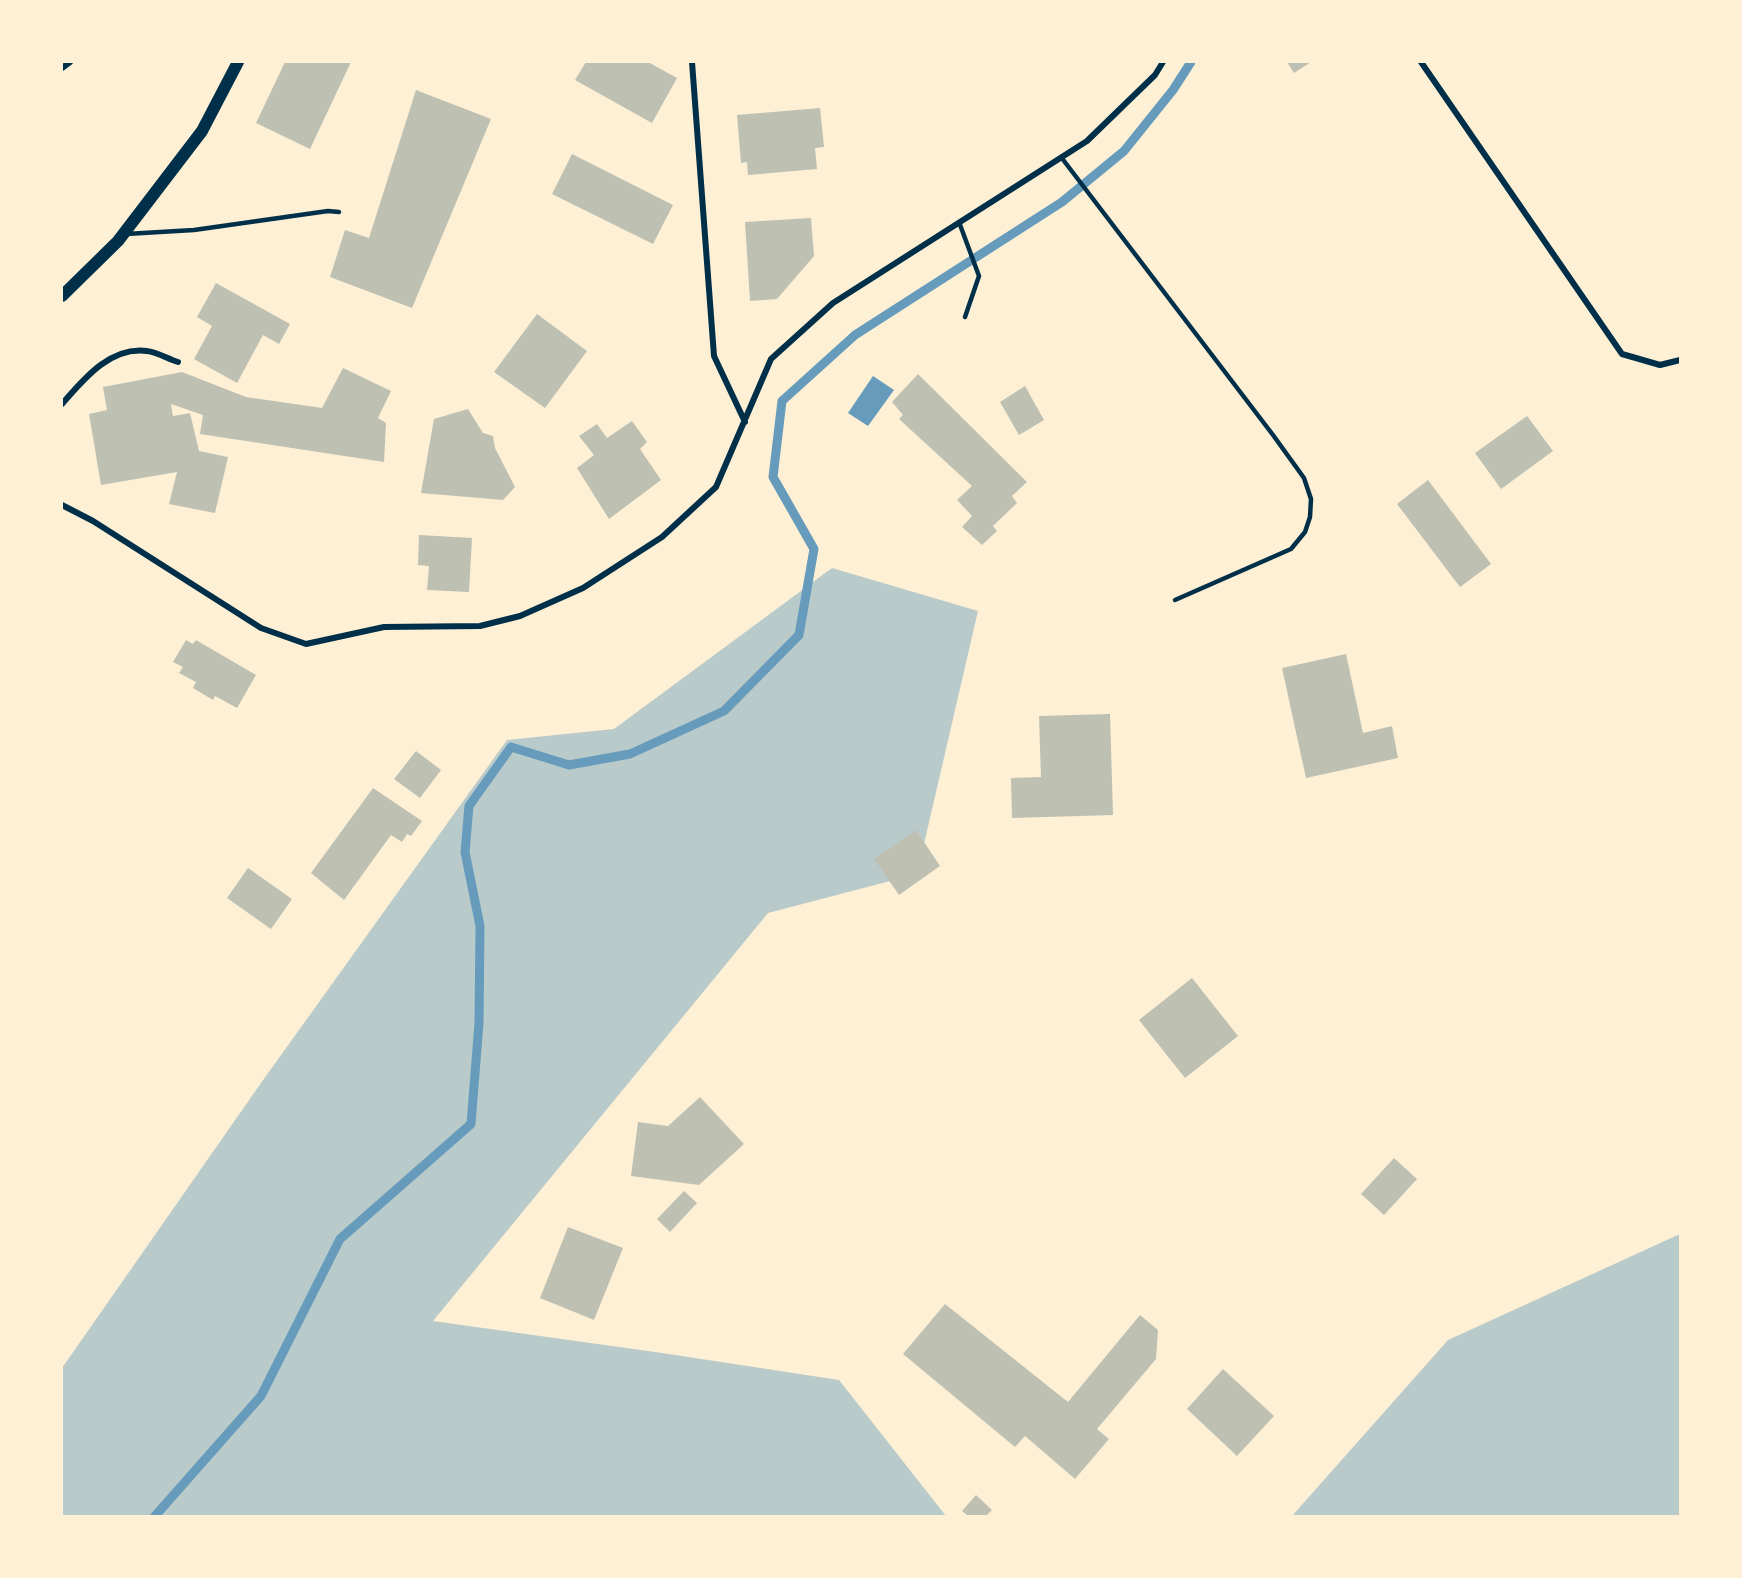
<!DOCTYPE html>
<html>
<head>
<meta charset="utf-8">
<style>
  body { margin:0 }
  #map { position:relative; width:1742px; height:1578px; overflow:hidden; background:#fdf0d5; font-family:Roboto,sans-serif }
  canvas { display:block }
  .frame { position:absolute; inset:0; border:63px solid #fdf0d5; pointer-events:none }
</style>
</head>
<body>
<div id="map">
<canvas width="1742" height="1578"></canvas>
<div class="frame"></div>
</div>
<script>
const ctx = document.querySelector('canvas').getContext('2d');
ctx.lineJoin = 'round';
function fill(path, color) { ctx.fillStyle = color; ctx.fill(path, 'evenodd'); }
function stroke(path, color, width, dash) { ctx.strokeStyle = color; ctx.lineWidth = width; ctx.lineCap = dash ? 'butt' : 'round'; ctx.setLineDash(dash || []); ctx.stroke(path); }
fill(new Path2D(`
  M832,568L978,611L917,874L768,913L433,1321L662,1353L839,1380L946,1516H62V1368L261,1083L507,740L614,729Z
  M1680,1234V1516H1292L1448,1340Z`), '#b9caca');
fill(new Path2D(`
  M873,376L894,390L868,426L848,413Z`), '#669bbc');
stroke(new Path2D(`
  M155,1516L261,1396L340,1239L471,1124L479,1023L480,926L465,852L469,806L511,747L569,765L630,754L724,711L799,635L814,549L773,477L782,401L855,335L1062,202L1124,151L1173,90L1191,62`), '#669bbc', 9);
fill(new Path2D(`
  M285,62H351L310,149L256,123Z
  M586,62H648L677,78L652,123L575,80Z
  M1287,62H1311L1294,73Z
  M416,90L491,119L412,308L330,277L345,230L369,238Z
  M820,108L824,147L815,148L817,169L748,175L747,162L741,163L737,115Z
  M572,154L673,205L653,244L552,194Z
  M811,218L814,256L777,299L750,301L745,222Z
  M216,283L290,324L279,344L263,335L237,383L194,359L212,326L197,317Z
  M537,314L587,351L545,408L494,372Z
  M343,368L391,391L378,418L386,423L384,462L200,434L203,415L171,404L173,416L190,413L199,451L228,457L215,513L169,504L177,472L101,485L89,414L107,410L103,387L182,372L246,397L322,408Z
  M918,374L1027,482L1012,496L1017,503L993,526L997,531L982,545L962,527L972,516L957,500L972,486L899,419L903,415L892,402Z
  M1025,386L1044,420L1019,435L1000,402Z
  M468,409L483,433L493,436L495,448L515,487L503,500L421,493L434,419Z
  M1527,416L1553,451L1501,489L1475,453Z
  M632,421L647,442L640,449L661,480L609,519L577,468L594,455L579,436L597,424L607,438Z
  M1428,480L1491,564L1460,587L1397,504Z
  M419,535L472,538L469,592L427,590L429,566L418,565Z
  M186,640L193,644L196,640L256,675L237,708L215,696L213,700L193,688L196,682L179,673L183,667L173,662Z
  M1346,654L1363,733L1392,726L1398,758L1306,778L1282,668Z
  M1110,714L1113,815L1012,818L1011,778L1041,777L1039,716Z
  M416,751L441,770L420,798L394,779Z
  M373,788L422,821L411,836L407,834L402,842L391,835L344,900L311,873Z
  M916,830L940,866L899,895L874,859Z
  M248,868L292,899L271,929L227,898Z
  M1192,978L1238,1036L1185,1078L1139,1020Z
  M700,1097L744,1144L699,1185L631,1176L638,1122L668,1126Z
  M1394,1158L1417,1179L1384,1215L1361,1194Z
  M684,1191L697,1203L670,1232L657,1219Z
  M568,1227L623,1248L594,1320L540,1298Z
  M945,1304L1068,1402L1140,1315L1158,1330L1156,1359L1097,1429L1109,1439L1075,1479L1025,1436L1015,1447L903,1354Z
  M1223,1369L1274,1416L1237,1456L1187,1409Z
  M976,1495L992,1510L986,1516H968L962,1511Z`), '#bec0b2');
stroke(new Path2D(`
  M1061,157L1273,435L1304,478L1311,499L1310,517L1305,532L1291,549L1175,600
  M959,222L979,276L965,317
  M126,234L194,230L328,211L339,212`), '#003049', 4.5);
stroke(new Path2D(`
  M692,62L714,356L745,422
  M1421,62L1622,354L1660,365L1680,360
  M62,68L70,62
  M62,404C83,380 110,346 147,351C157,352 168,359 178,362
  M62,505L93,521L261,628L306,644L384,627L480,626L520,616L583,588L662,537L716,487L771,359L833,303L1087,141L1155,75L1163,62`), '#003049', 6);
stroke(new Path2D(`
  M62,296L118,241L202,131L238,62`), '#003049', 12);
</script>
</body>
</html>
